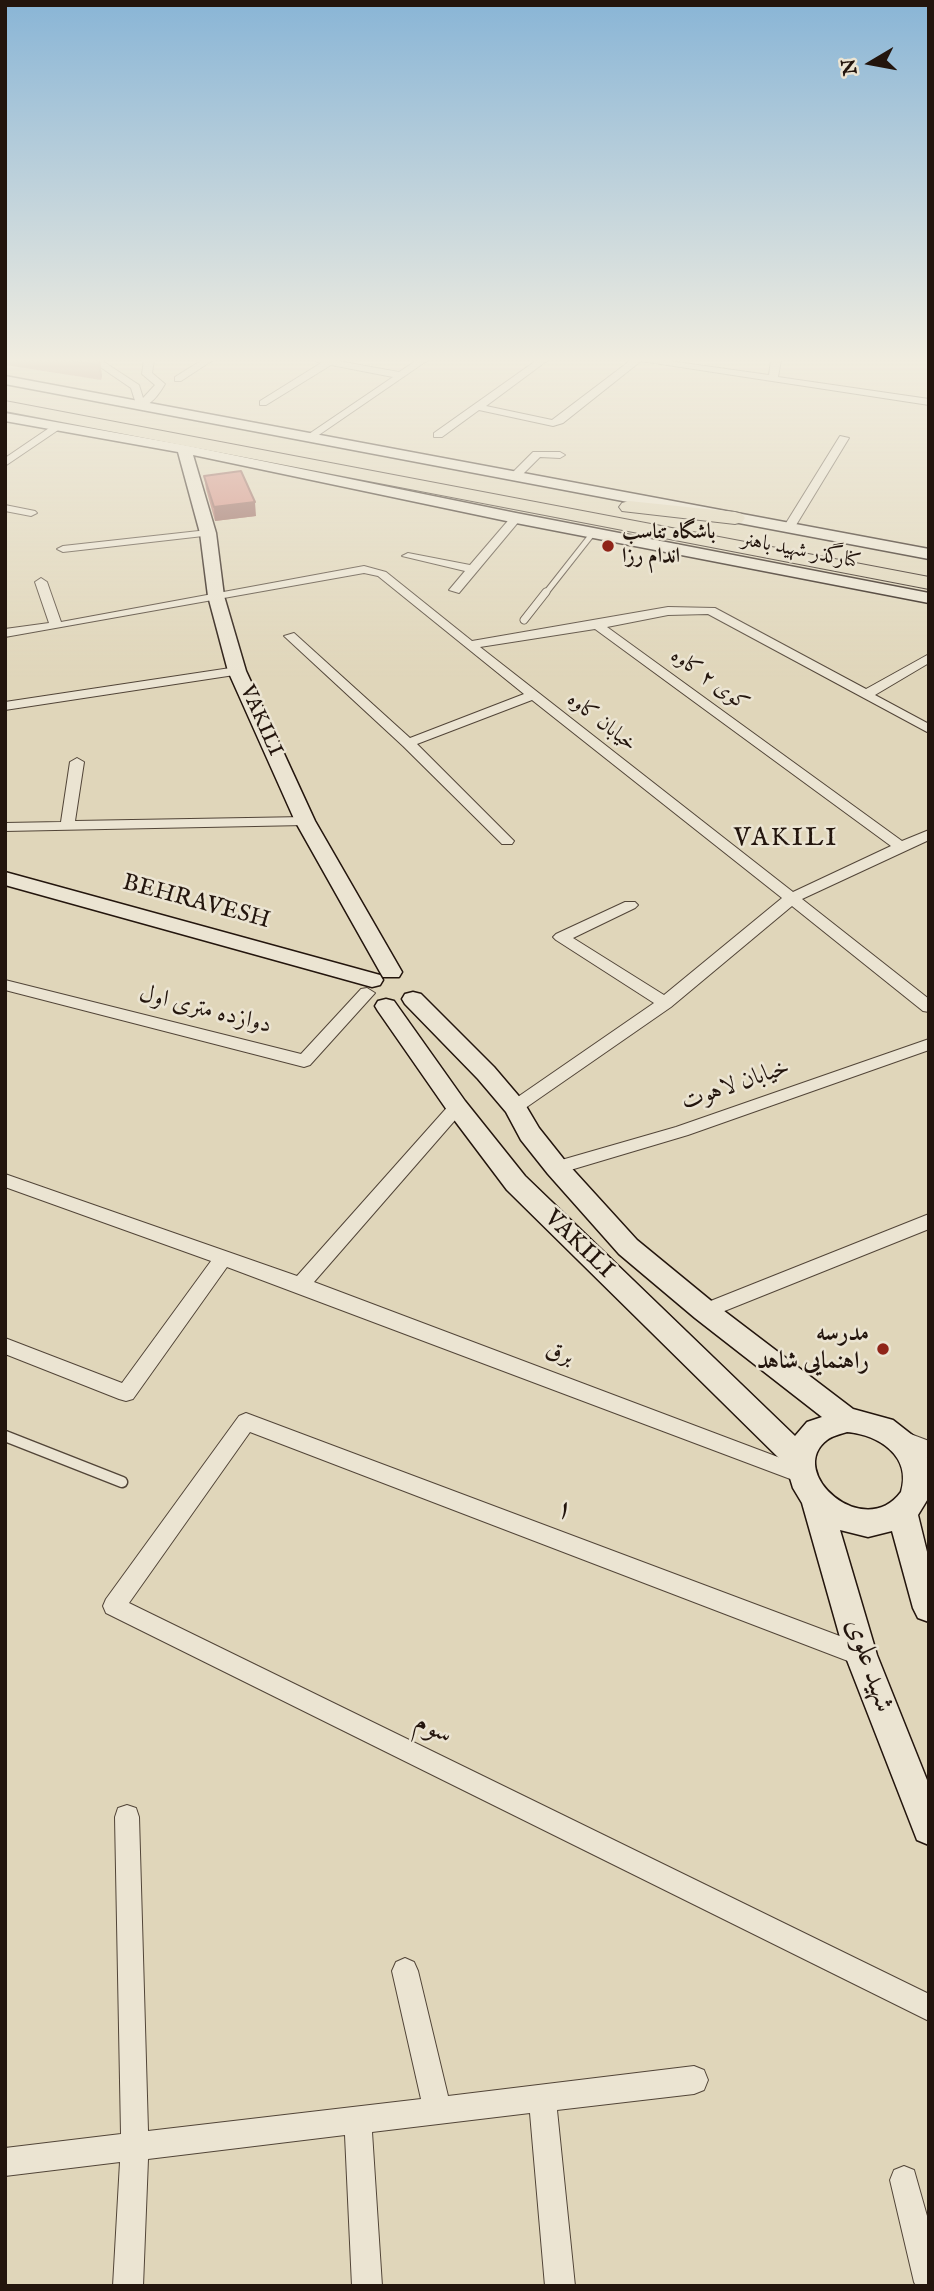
<!DOCTYPE html>
<html>
<head>
<meta charset="utf-8">
<style>
  body { margin:0 }
  #map { position:relative; width:934px; height:2291px; overflow:hidden; background:#e0d6ba; font-family:"IM FELL English",serif }
  canvas { display:block }
  .frame { position:absolute; inset:0; border:7px solid #23150d; pointer-events:none }
  .north { position:absolute; left:836px; top:28px; width:70px; height:70px; -webkit-text-stroke:5px #ebe4d2; paint-order:stroke; rotate:260deg; font-size:19px; font-weight:700; line-height:28px; text-align:center; color:#23150d }
  .north::after { content:''; display:block; margin:auto; width:24px; height:32px; background:#23150d; clip-path:polygon(50% 0,100% 100%,50% 72%,0 100%) }
</style>
</head>
<body>
<div id="map">
<canvas width="934" height="2291"></canvas>
<div class="frame"></div>
<div class="north">N</div>
</div>
<script>
const ctx = document.querySelector('canvas').getContext('2d');
ctx.lineJoin = 'round';
function stroke(path, color, width, dash) { ctx.strokeStyle = color; ctx.lineWidth = width; ctx.lineCap = dash ? 'butt' : 'round'; ctx.setLineDash(dash || []); ctx.stroke(path); }
function fill(path, color) { ctx.fillStyle = color; ctx.fill(path, 'evenodd'); }
function label(font, color, halo, rows, align = 'center') {
  ctx.font = font + ' "IM FELL English",Amiri,serif'; ctx.lineWidth = 5; ctx.setLineDash([]); ctx.textBaseline = 'middle'; ctx.strokeStyle = halo; ctx.fillStyle = color; for (const [text, x, y, turn = 0] of rows) {
    ctx.save(); ctx.translate(x, y); ctx.rotate((+turn || 0) * Math.PI / 180); ctx.textAlign = isNaN(turn) ? turn : align; if (halo) ctx.strokeText(text, 0, 0); ctx.fillText(text, 0, 0); ctx.restore();
  }
}
const laneFar2 = new Path2D(`
  M545,594L593,533`);
const laneFar1 = new Path2D(`
  M524,620L546,592`);
const lane = new Path2D(`
  M5,1436L122,1482`);
const street = new Path2D(`
  M90,360H101L139,385L143,398L155,385L142,374L144,360H154L152,373L165,384C159,394 150,408 137,407L131,388Z
  M202,360H213L181,381H175V377Z
  M313,360H332L399,372L417,360H428L310,441L305,438L306,436L393,377L331,365L266,405H260V401L321,363Z
  M537,360H548L486,406L552,420L631,360H662L769,375L771,360H781L778,377L929,399V405L641,361L563,423L553,426L479,410L442,437H434V433Z
  M55,424L64,426L5,466V458Z
  M840,436L849,438L793,530H785L783,528Z
  M533,452H560L565,455L560,458L540,457L519,478H511V474Z
  M5,505L35,511L37,513L31,516L5,511Z
  M516,515L522,518L520,520L459,593L449,590L465,571L402,556L408,553L470,565L512,516Z
  M208,530L214,533L212,535L63,552L57,549L63,546Z
  M364,566L386,572L472,641L668,607L715,608L866,689L929,654V663L875,695L929,724V733L708,614L668,615L607,627L902,841L929,830V840L802,899L929,999V1012L923,1011L792,906L671,1007L521,1111H509L506,1107L509,1103L654,1003L556,940L553,937L556,934L625,902H635L638,905L635,908L573,938L664,995L782,898L532,700L417,744L514,841L512,844H502L403,746L284,636L294,633L410,738L524,694L378,576L364,573L5,637V629L49,623L35,582L41,578L47,582L61,622ZM595,629L891,846L793,892L480,647Z
  M237,667L243,671L241,674L5,710V702Z
  M77,758L84,762L75,821L305,817L312,821L305,825L5,831V823L61,822L70,762Z
  M5,980L301,1054L361,989L367,988L375,993L310,1065L304,1067L5,990Z
  M929,1039V1050L688,1135L557,1174L551,1173L548,1168L551,1163L676,1127Z
  M457,1101L466,1107L463,1111L314,1282L807,1468L810,1474L807,1480L800,1483L793,1480L227,1267L133,1399L126,1401L119,1399L5,1354V1338L122,1383L211,1261L5,1187V1174L297,1276L451,1103Z
  M929,1214V1229L712,1316L705,1319L698,1316L695,1311L698,1306Z
  M246,1413L869,1647L872,1655L869,1663L861,1666L250,1432L129,1603L929,1994V2021L106,1613L103,1606L106,1599L239,1416Z
  M900,1430L929,1441V1459L893,1445L890,1439L893,1433Z
  M127,1805L136,1808L139,1817L148,2131L421,2099L392,1971L396,1962L405,1958L414,1962L418,1971L448,2096L694,2066L704,2070L708,2080L704,2090L694,2094L557,2110L575,2286H545L530,2113L372,2132L382,2286H352L345,2135L148,2159L143,2286H113L120,2162L5,2176V2148L121,2134L115,1817L118,1808Z
  M904,2166L914,2170L929,2223V2286H916L914,2282L890,2180L894,2170Z`);
const secondary = new Path2D(`
  M5,376L929,549V559L5,384Z
  M5,413L184,445L516,513L929,593V603L516,523L193,455L216,533L224,596L246,671L315,821L402,972L399,977H383L380,972L295,821L228,671L208,596L200,533L178,452L5,421Z
  M5,872L380,975L383,980L380,985L372,987L5,885Z
  M413,992L421,994L494,1067L523,1101L539,1128L566,1162L637,1240L715,1304L853,1409L893,1420L916,1438L929,1462V1497L918,1515L929,1560V1622L918,1618L913,1608L892,1531L868,1537L840,1530L877,1655L929,1785V1845L917,1840L845,1655L802,1503L793,1488L786,1465L507,1190L449,1113L378,1011L375,1006L378,1001L386,999L394,1001L465,1101L525,1176L795,1436L807,1422L822,1417L695,1318L619,1254L548,1174L521,1140L506,1112L478,1079L405,1004L402,999L405,994ZM847,1432C879,1435 912,1456 901,1492C864,1542 785,1472 827,1440C832,1436 841,1434 847,1432Z`);
const highway = new Path2D(`
  M5,401L929,577V589L5,411Z
  M629,501L735,512L742,514L745,518L742,522L735,524L622,511L619,507L622,503Z`);
stroke(laneFar2, '#524538', 7);
stroke(laneFar1, '#524538', 9);
stroke(lane, '#524538', 13);
stroke(street, '#524538', 2);
stroke(secondary, '#23150d', 3);
stroke(highway, '#23150d', 2);
stroke(laneFar2, '#ebe4d2', 5);
stroke(laneFar1, '#ebe4d2', 7);
stroke(lane, '#ebe4d2', 10);
fill(street, '#ebe4d2');
fill(secondary, '#ebe4d2');
fill(highway, '#e0d6ba');
fill(new Path2D(`
  M5,360H98L100,361L102,376L101,380L5,365Z
  M204,476L256,516L215,521L206,489Z`), '#b4746c');
fill(new Path2D(`
  M100,361L102,376L101,380L98,365Z
  M255,502L256,516L215,521L214,507Z`), '#925e58');
const building = new Path2D(`
  M67,360H98L100,361L98,365Z
  M241,471L255,502L214,507L204,476Z`);
fill(building, '#d1877e');
stroke(building, '#925e58', 2);
const sky = ctx.createLinearGradient(0, 0, 0, 680);
sky.addColorStop(0, '#89b5d6');
sky.addColorStop(0.53, '#f1ede0');
sky.addColorStop(1, '#f1ede000');
ctx.fillStyle = sky;
ctx.fillRect(0, 0, 934, 680);
for (const [x, y, r, color] of [
  [608,546,7,"#8f2418"],
  [883,1349,7,"#8f2418"]
]) { const dot = new Path2D(); dot.arc(x, y, r, 0, 2 * Math.PI); ctx.fillStyle = color; ctx.fill(dot); stroke(dot, '#ebe4d2', 2.5); }
label('bold 21px', '#23150d', '#ebe4d2', [
  ["باشگاه تناسب",622,534],
  ["اندام رزا",622,558]
], 'left');
label('21px', '#23150d', '#ebe4d2', [
  ["کنارگذر شهید باهنر",801,552,11],
  ["کوی ۲ کاوه",709,681,36],
  ["VAKILI",260,721,66],
  ["خیابان کاوه",601,723,38]
]);
label('24px', '#23150d', '#ebe4d2', [
  ["BEHRAVESH",196,903,15],
  ["دوازده متری اول",205,1011,14],
  ["خیابان لاهوت",736,1086,-19],
  ["VAKILI",578,1245,44],
  ["برق",559,1355,21]
]);
label('bold 24px', '#23150d', '#ebe4d2', [
  ["مدرسه",869,1335],
  ["راهنمایی شاهد",869,1363]
], 'right');
ctx.letterSpacing = '2px';
label('26px', '#23150d', '#ebe4d2', [
  ["VAKILI",786,840]
]);
ctx.letterSpacing = '0px';
label('28px', '#23150d', '#ebe4d2', [
  ["۱",564,1511,21],
  ["شهید علوی",868,1666,71],
  ["سوم",433,1730,26]
]);
</script>
</body>
</html>
